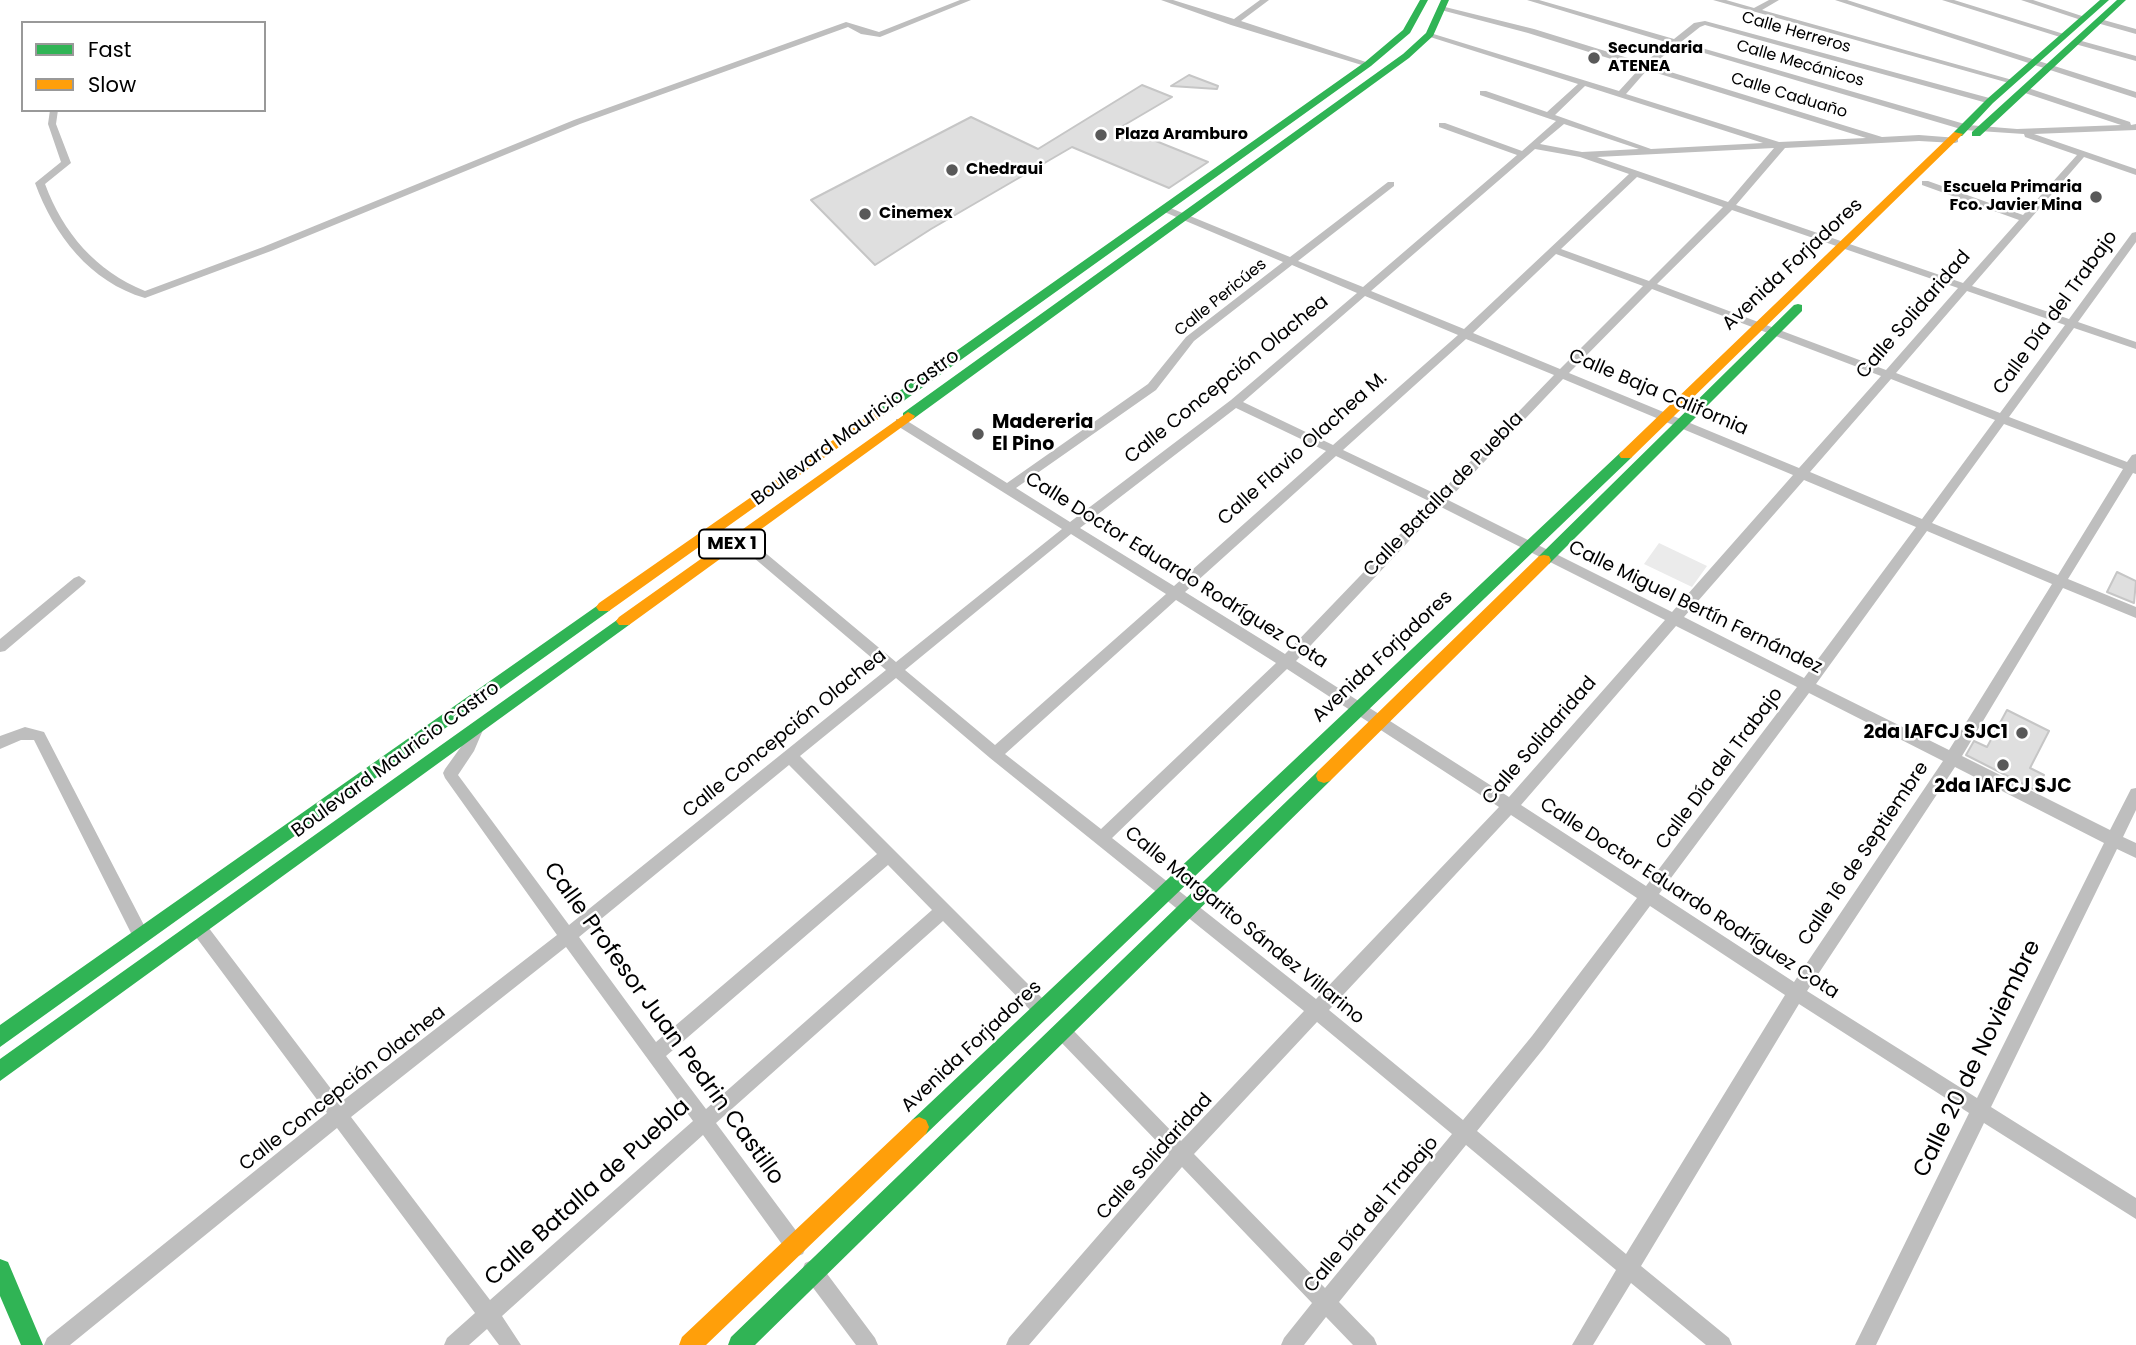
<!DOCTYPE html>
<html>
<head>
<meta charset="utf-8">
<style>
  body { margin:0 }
  #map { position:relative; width:2136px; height:1345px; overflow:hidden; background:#fff; font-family:Poppins,sans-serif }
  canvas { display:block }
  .legend { position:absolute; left:21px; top:21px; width:245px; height:91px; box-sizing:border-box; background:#fff; border:2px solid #999; margin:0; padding:9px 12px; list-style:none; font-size:21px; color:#000 }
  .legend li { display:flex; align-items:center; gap:14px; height:35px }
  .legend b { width:35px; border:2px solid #999 }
</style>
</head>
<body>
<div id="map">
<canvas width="2136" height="1345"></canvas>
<ul class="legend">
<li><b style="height:9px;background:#30b455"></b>Fast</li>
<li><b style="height:9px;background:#ff9f0a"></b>Slow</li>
</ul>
</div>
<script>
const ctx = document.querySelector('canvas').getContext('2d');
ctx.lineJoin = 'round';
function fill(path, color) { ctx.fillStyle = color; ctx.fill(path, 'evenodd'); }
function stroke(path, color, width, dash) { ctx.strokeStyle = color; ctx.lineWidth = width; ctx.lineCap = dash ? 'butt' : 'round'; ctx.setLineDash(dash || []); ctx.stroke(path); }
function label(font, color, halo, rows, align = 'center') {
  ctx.font = font + ' Poppins,sans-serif'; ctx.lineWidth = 5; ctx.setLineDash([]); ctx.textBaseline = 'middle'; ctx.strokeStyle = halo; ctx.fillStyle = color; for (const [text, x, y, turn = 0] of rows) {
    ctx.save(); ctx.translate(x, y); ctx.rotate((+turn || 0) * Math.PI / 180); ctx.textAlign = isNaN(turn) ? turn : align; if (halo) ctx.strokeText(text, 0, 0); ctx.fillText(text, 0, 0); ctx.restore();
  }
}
fill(new Path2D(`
  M1659,543L1707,566L1692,587L1644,564Z`), '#ebebeb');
const building = new Path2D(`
  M1189,75L1218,86L1217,89L1171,86Z
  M1142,85L1172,97L1121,127L1208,162L1169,188L1072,147L931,229L875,265L811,200L971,117L1038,149Z
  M2117,572L2136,581L2134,603L2107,592Z
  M2007,710L2049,731L2030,768L2044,775L2035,790L1966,755L1974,741L1987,747Z`);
fill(building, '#dfdfdf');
stroke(building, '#c6c6c6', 2);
fill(new Path2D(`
  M960,0H971L880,37L861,34L848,27L580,124L271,251L145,298C90,282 54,235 35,183L61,162L48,124L50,110H58L56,124L71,163L45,184C63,233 96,271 145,291L263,247L574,120L846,22L879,32Z
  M1161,0H1173L1234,19L1260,0H1269L1241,21L1372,64L1365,66L1231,25Z
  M1527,0H1539L1674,39L1694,23L1705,21L1993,99V103H1987L1705,25L1700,27L1681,42L1968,125L2017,129L2121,125L2022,92V88L2025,87L2130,122L2131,125L2136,124V130L2034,134L2136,169V175L2084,157L1972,286L2069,319L2132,233L2136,232V242L2078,322L2136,342V349L2074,328L2009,417L2127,462L2132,455L2136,454V474L2133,473L2068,579L2136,607V618L2063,588L1962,756L2110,830L2131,789L2136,788V810L2123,837L2136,843V858L2117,849L1991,1107L2136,1198V1219L1984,1123L1876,1345H1855L1969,1113L1799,1004L1641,1266L1729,1338L1732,1345H1706L1631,1283L1593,1345H1572L1616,1270L1466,1145L1339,1302L1374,1338L1377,1345H1353L1326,1317L1304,1345H1281L1284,1338L1312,1303L1182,1167L1029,1345H1006L1009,1338L1169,1154L1057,1038L1054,1032L1057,1026L1063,1024L1069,1026L1181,1141L1304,1011L990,758L896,678L800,756L1048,1004L1051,1010L1048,1016L1042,1018L1036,1016L943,921L716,1123L803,1240L806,1247L803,1254L796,1257L789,1254L703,1135L502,1316L521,1345H499L487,1329L469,1345H444L447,1338L475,1313L337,1128L70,1345H44L47,1338L327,1113L193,933L191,928L193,923L199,920L205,923L341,1102L557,935L445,778L443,773L445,769L463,744L471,726H481L483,730L474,751L458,775L569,925L886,670L734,541L733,538L734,535H744L896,662L1062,529L896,425V419H904L1007,483L1148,384L1186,337L1283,262L1162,211V207H1168L1290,257L1388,182H1394V186L1298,261L1363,287L1517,155L1439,127V123H1445L1522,151L1556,121L1480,95V91H1486L1547,112L1578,84L1427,36V32L1619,91L1640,68L1528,33L1441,10V6L1534,29L1644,63L1669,43ZM1677,45L1964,130L2024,134L2025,137L2077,155L2023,215L1928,181H1922V185L2019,220L1963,283L1736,205L1785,148L1919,141L1955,143L1958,142V138L1919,135L1882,137L1651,66ZM1647,70L1866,138L1779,142L1626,94ZM1585,86L1763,143L1651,149L1555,115ZM1564,124L1639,149L1582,152L1540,144ZM1774,148L1728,202L1597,157ZM1535,149L1580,157L1629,174L1464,329L1371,291ZM1637,177L1723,207L1649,281L1561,249ZM1732,210L1958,288L1886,370L1657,284ZM1556,254L1643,286L1560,369L1473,333ZM1292,265L1357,293L1231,400L1070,522L1016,488L1156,390L1194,341ZM1652,289L1881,376L1799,468L1569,373ZM1967,291L2065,325L2000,413L1896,373ZM1365,296L1458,335L1333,445L1243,402ZM1466,339L1554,375L1438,495L1343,450ZM1563,379L1793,475L1672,612L1448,500ZM1891,379L1995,420L1922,519L1810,472ZM1236,408L1326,451L1174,586L1080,528ZM2004,424L2123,469L2058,575L1932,523ZM1336,456L1431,502L1285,654L1185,592ZM1804,480L1916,527L1804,678L1684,617ZM1441,507L1665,620L1509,797L1296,661ZM1927,531L2052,584L1949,750L1816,684ZM1071,534L1166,594L995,745L905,670ZM1176,600L1276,663L1101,829L1005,754ZM1676,626L1797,687L1646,886L1521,805ZM1287,669L1499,807L1316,999L1112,838ZM1809,693L1943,761L1794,982L1659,894ZM789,765L877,854L656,1042L579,937ZM1955,767L2104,843L1977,1098L1807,991ZM1511,815L1637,898L1532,1036L1463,1120L1329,1010ZM888,865L932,910L706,1109L666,1056ZM1650,906L1785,995L1626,1254L1477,1131L1544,1048ZM566,947L693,1121L490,1300L351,1117ZM1317,1022L1452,1134L1325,1288L1194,1154Z
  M1713,0H1726L1754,8L1769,0H1779L1762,10L2016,81L2009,83Z
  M1835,0H1847L2136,92V98Z
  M1942,0H1954L2067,35L2060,37Z
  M2021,0H2033L2088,18L2081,20Z
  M2100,19L2136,29V34L2097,23L2096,21Z
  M2078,40L2136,56V61L2075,44L2074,42Z
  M79,576L86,581L84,584L5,651L0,652V639L74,578Z
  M25,727L44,732L147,931L149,936L147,941L141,944L135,941L34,740H21L0,749V736Z
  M812,1260L819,1263L875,1338L878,1345H856L805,1277L802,1270L805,1263Z`), '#bebebe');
fill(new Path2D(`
  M1420,0H1428L1410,33L1371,66L884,415H874V409L1365,62L1403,30Z
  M1441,0H1449L1433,36L1409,58L913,419H903V413L1403,54L1426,33Z
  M2100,0H2109L1993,103L1962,136H1954V132L1987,99Z
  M2117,0H2126L1980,136H1972V132Z
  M1798,304L1802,305V311L1549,564H1539L1537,560L1539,556L1794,305Z
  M1626,450L1631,452L1633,455L1631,458L926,1134L919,1137L912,1134L909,1127L912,1120L1621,452Z
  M604,601L612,607L609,611L0,1047V1025Z
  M624,615L632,621L629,625L0,1081V1059Z
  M1324,769L1330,771L1332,776L1330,781L755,1345H728L731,1337L1318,771Z
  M0,1259L8,1262L43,1345H21L0,1296Z`), '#30b455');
fill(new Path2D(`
  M1954,132L1963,134L1631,458H1621L1619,455L1621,452Z
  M879,408L886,412L884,415L609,611H599L596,607L599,603Z
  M908,412L915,416L913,419L629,625H619L616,621L619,617Z
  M1544,555L1549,556L1551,560L1549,564L1330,781L1324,783L1318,781L1316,776L1318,771L1539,556Z
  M919,1117L926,1120L929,1127L926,1134L706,1345H679L682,1337L912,1120Z`), '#ff9f0a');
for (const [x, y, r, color] of [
  [1594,58,7,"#595959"],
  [1101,135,7,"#595959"],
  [952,170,7,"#595959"],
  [2096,197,7,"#595959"],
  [865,214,7,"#595959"],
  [978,434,7,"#595959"],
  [2022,733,7,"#595959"],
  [2003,765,7,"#595959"]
]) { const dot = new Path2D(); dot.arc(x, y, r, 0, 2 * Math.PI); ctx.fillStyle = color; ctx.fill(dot); stroke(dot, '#fff', 2.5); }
label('16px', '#000', '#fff', [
  ["Calle Herreros",1796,33,16],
  ["Calle Mecánicos",1800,64,16],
  ["Calle Caduaño",1789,96,17],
  ["Calle Pericúes",1221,298,-39]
]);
label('bold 16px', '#000', '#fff', [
  ["Secundaria",1608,49],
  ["ATENEA",1608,67],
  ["Plaza Aramburo",1115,135],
  ["Chedraui",966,170],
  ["Escuela Primaria",2082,188,"right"],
  ["Fco. Javier Mina",2082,206,"right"],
  ["Cinemex",879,214]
], 'left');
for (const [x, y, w] of [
  [732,544,66]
]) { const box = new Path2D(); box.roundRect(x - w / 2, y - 14.5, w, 29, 5); ctx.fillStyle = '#fff'; ctx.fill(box); stroke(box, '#000', 2); }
label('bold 18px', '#000', null, [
  ["MEX 1",732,544]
]);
label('19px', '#000', '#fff', [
  ["Avenida Forjadores",1793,265,-43],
  ["Calle Día del Trabajo",2056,313,-54],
  ["Calle Solidaridad",1914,315,-49],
  ["Calle Concepción Olachea",1227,380,-39],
  ["Calle Baja California",1658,393,23],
  ["Boulevard Mauricio Castro",856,428,-36],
  ["Calle Flavio Olachea M.",1303,449,-42],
  ["Calle Batalla de Puebla",1444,495,-46],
  ["Calle Doctor Eduardo Rodríguez Cota",1176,571,32],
  ["Calle Miguel Bertín Fernández",1695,608,26],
  ["Avenida Forjadores",1383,657,-43],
  ["Calle Concepción Olachea",785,734,-39],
  ["Calle Solidaridad",1540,741,-49],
  ["Boulevard Mauricio Castro",396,760,-36],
  ["Calle Día del Trabajo",1720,769,-53],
  ["Calle 16 de Septiembre",1864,854,-56],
  ["Calle Doctor Eduardo Rodríguez Cota",1689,899,33],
  ["Calle Margarito Sández Villarino",1244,926,39],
  ["Avenida Forjadores",972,1047,-43],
  ["Calle Concepción Olachea",343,1089,-38],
  ["Calle Solidaridad",1155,1157,-48],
  ["Calle Día del Trabajo",1372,1215,-50]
]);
label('bold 19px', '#000', '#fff', [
  ["Madereria",992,423],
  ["El Pino",992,445],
  ["2da IAFCJ SJC1",2008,733,"right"],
  ["2da IAFCJ SJC",2003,787,"center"]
], 'left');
label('23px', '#000', '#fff', [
  ["Calle Profesor Juan Pedrin Castillo",663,1024,54],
  ["Calle 20 de Noviembre",1978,1059,-64],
  ["Calle Batalla de Puebla",588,1193,-42]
]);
</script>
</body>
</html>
